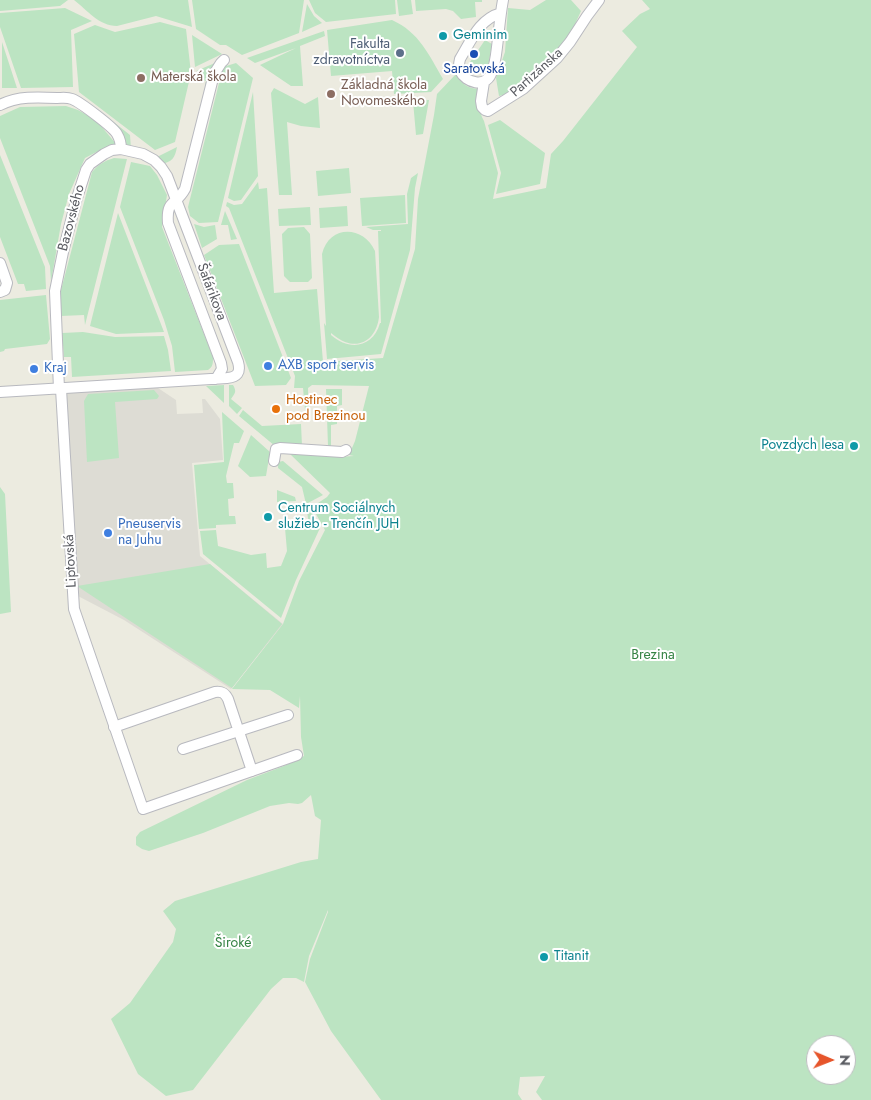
<!DOCTYPE html>
<html>
<head>
<meta charset="utf-8">
<style>
  body { margin:0 }
  #map { position:relative; width:871px; height:1100px; overflow:hidden; background:#ecebe0; font-family:Jost,sans-serif }
  canvas { display:block }
  .north { position:absolute; left:806px; top:1035px; width:50px; height:50px; box-sizing:border-box; background:#fff; border:1px solid #bdbdc0; border-radius:50%; rotate:91deg; font-size:14px; font-weight:700; line-height:20px; text-align:center; color:#595b61 }
  .north::after { content:''; display:block; margin:auto; width:18px; height:22px; background:#e6552b; clip-path:polygon(50% 0,100% 100%,50% 72%,0 100%) }
</style>
</head>
<body>
<div id="map">
<canvas width="871" height="1100"></canvas>
<div class="north">N</div>
</div>
<script>
const ctx = document.querySelector('canvas').getContext('2d');
ctx.lineJoin = 'round';
function fill(path, color) { ctx.fillStyle = color; ctx.fill(path, 'evenodd'); }
function stroke(path, color, width, dash) { ctx.strokeStyle = color; ctx.lineWidth = width; ctx.lineCap = dash ? 'butt' : 'round'; ctx.setLineDash(dash || []); ctx.stroke(path); }
function label(font, color, halo, rows, align = 'center') {
  ctx.font = font + ' Jost,sans-serif'; ctx.lineWidth = 4; ctx.setLineDash([]); ctx.textBaseline = 'middle'; ctx.strokeStyle = halo; ctx.fillStyle = color; for (const [text, x, y, turn = 0] of rows) {
    ctx.save(); ctx.translate(x, y); ctx.rotate((+turn || 0) * Math.PI / 180); ctx.textAlign = isNaN(turn) ? turn : align; if (halo) ctx.strokeText(text, 0, 0); ctx.fillText(text, 0, 0); ctx.restore();
  }
}
fill(new Path2D(`
  M155,386L176,400L177,414L203,413L202,399H205L220,419L223,460L192,463L200,556L283,624L231,689L124,620L76,595L66,398L67,391Z`), '#dddcd4');
fill(new Path2D(`
  M0,0H68L60,6L0,11Z
  M74,0H188L192,27L156,16L117,26C99,26 87,10 74,0Z
  M192,0H304L299,33L242,55L226,45H220L196,29Z
  M309,0H395L396,14L326,22L315,13Z
  M397,0H411L413,14L399,16Z
  M415,0H482V2H475L476,17L461,19L453,11L446,9L416,11Z
  M546,0H571L581,11L567,42L516,92L499,96L496,78L505,52L508,8L530,10Z
  M642,0H871V1100H542L536,1092L545,1076L520,1077L518,1094L522,1100H381L331,1031L305,982L310,959L328,912V910L309,956L304,982L296,978H283L271,989L193,1090L166,1096L138,1074L111,1019L130,1003L173,942L176,929L163,911L175,901L301,862L318,859L321,820L315,816L311,795L302,803L298,804L289,803L270,806L203,833L149,851L142,849L136,845V837L140,832L247,780L284,766L304,756L301,737L300,696L299,708L270,690L232,689L283,624L299,581L325,530L312,507L327,497L330,493L290,454L296,453L337,457L354,456L349,455L355,441L369,386L312,385L308,388L309,421H306L303,388H294L295,376L229,208L226,206L227,202L234,205L242,204L258,182L259,189L267,188L274,293L317,289L323,362L383,358L415,249L418,199L434,115L437,94L456,74C463,84 466,88 479,89C479,100 478,111 484,121L498,173L493,199L546,188L551,154L563,141L637,47L622,31L640,14L650,9ZM816,1045H846V1075H816Z
  M307,4L314,16L322,23L302,32Z
  M65,8L92,21L71,30L73,87L21,88L0,27V13Z
  M392,20C419,32 429,55 443,79L431,92L394,94L392,71L331,76L327,30Z
  M160,22L186,29L191,73L175,142L155,150L79,92L74,34L95,25L115,32Z
  M324,31L325,36L300,46L303,86H291L260,65L296,48L255,63L247,58Z
  M192,35L222,54L195,67Z
  M485,40L492,44L487,73L468,65Z
  M2,42L17,88H2Z
  M215,63L209,87L205,86L206,81L202,80L203,73L196,71Z
  M236,63L253,78L218,222L199,223L190,216L188,207L223,67Z
  M274,88L305,104L318,97L320,128L301,126L287,122L292,195H279L271,93Z
  M253,92L258,176L241,200L234,201L228,198Z
  M429,100L423,134L416,135L413,101Z
  M66,106L78,110L96,120L117,145L104,148L85,158L69,194L61,224L51,282L50,266L0,138V116L20,107Z
  M106,116L130,135L131,149L128,146L105,118Z
  M500,120L545,153L540,184L496,194L501,173L488,125Z
  M177,147C175,158 172,162 161,164L153,159Z
  M0,155L45,267L46,289L26,291L24,284H18L0,237Z
  M114,158L127,159L85,325L84,315L61,316L60,294L92,172C99,164 104,161 114,158Z
  M131,162L150,166L157,175L167,195L162,227L213,357C213,363 213,367 208,370L175,372L172,346L164,320L120,207Z
  M349,168L351,193L318,196L316,171Z
  M418,173L415,188L410,250L381,354L327,359L324,323L326,326L322,254C329,225 363,225 375,251L379,317C377,335 364,349 345,342C340,340 335,336 331,333V335C349,351 373,348 380,323H381L378,231H381V230H373L366,227L408,224L407,194L411,178Z
  M405,195L406,223L362,226L360,198Z
  M347,206L348,226L320,228L319,208Z
  M310,207L311,225L279,226L278,209Z
  M225,211L237,239L231,240L228,225H221Z
  M118,213L164,332L116,334L90,326Z
  M194,224L204,227L215,225L217,239L202,248Z
  M304,227L310,234L312,278L308,282H290L284,276L282,234L288,228Z
  M239,244L291,378L286,385L255,386L204,255L219,245Z
  M46,295L50,339L47,344L5,349L4,351L0,352V300Z
  M83,332L115,337L164,336L168,350L171,371L72,377L71,357H64L62,333Z
  M224,385V403L206,386Z
  M229,385H233C237,392 235,393 231,399L242,408L237,414L229,406Z
  M326,389H342V405L337,406V424L331,425V446H328Z
  M154,390L159,396L157,399L115,402L119,458L87,462L84,401L88,394Z
  M243,410L262,426L301,424L302,446H275L239,416Z
  M222,412L244,431L239,443H234L226,476L227,483H233L234,498L228,499L229,516H235L236,524L216,525V528L199,529L194,465L224,462Z
  M251,435L270,452L266,476L250,477L238,466Z
  M283,461L323,495L306,504L302,487L278,468V462Z
  M0,487L5,494L11,612L0,614Z
  M277,490L295,497L296,501L277,502Z
  M310,509L320,528L296,580L281,618L203,554L200,531L216,530L218,546L251,555L266,553L267,568L281,566L287,551L285,528L309,525L307,511Z
  M210,564L282,624L232,688L77,586Z`), '#bce4c2');
const minor = new Path2D(`
  M501,13C479,19 471,41 460,59C459,63 458,67 460,71C466,83 485,88 491,74C495,66 496,56 497,47C499,31 500,16 503,0
  M484,82L481,101L482,107L485,110L488,111L523,89L557,58L570,42L587,16L599,0
  M0,105C17,96 38,97 57,98C62,98 67,97 72,99C80,102 113,127 117,134C120,139 121,144 121,149
  M0,263L7,283L5,290L0,292
  M216,379L222,369L221,363L168,223C166,199 176,206 185,189L214,74L221,63L224,60
  M61,389L74,609L143,809L297,755
  M0,392L227,378C237,377 241,373 238,362L167,176L161,167L154,160L143,154L121,149L112,150L104,154L90,164L86,170L76,201L63,252L55,291L59,389
  M274,461L276,449L280,448L342,452L346,450
  M114,727L215,692C222,691 225,693 228,699L252,771
  M183,749L288,715`);
stroke(minor, '#b8b9bf', 12);
stroke(minor, '#fff', 10);
for (const [x, y, r, color] of [
  [443,36,5,"#0f9aa8"],
  [400,53,5,"#5c6f8a"],
  [474,54,5,"#1a4fb4"],
  [141,78,5,"#8d6e63"],
  [331,94,5,"#8d6e63"],
  [268,366,5,"#3f7fe0"],
  [34,369,5,"#3f7fe0"],
  [276,409,5,"#e8710a"],
  [854,446,5,"#0f9aa8"],
  [268,517,5,"#0f9aa8"],
  [108,533,5,"#3f7fe0"],
  [544,957,5,"#0f9aa8"]
]) { const dot = new Path2D(); dot.arc(x, y, r, 0, 2 * Math.PI); ctx.fillStyle = color; ctx.fill(dot); stroke(dot, '#fff', 2); }
label('14px', '#0d838f', '#fff', [
  ["Geminim",453,36],
  ["Povzdych lesa",844,446,"right"],
  ["Centrum Sociálnych",278,509],
  ["služieb - Trenčín JUH",278,525],
  ["Titanit",554,957]
], 'left');
label('14px', '#4e5e75', '#fff', [
  ["Fakulta",390,45],
  ["zdravotníctva",390,61]
], 'right');
label('14px', '#164399', '#fff', [
  ["Saratovská",474,70]
]);
label('14px', '#595b61', '#fff', [
  ["Partizánska",537,73,-42],
  ["Bazovského",72,218,-75],
  ["Šafárikova",211,292,69],
  ["Liptovská",71,561,-93]
]);
label('14px', '#785e54', '#fff', [
  ["Materská škola",151,78],
  ["Základná škola",341,86],
  ["Novomeského",341,102]
], 'left');
label('14px', '#366cbe', '#fff', [
  ["AXB sport servis",278,366],
  ["Kraj",44,369],
  ["Pneuservis",118,525],
  ["na Juhu",118,541]
], 'left');
label('14px', '#c56008', '#fff', [
  ["Hostinec",286,401],
  ["pod Brezinou",286,417]
], 'left');
label('14px', '#358344', '#fff', [
  ["Brezina",653,656],
  ["Široké",233,944]
]);
</script>
</body>
</html>
